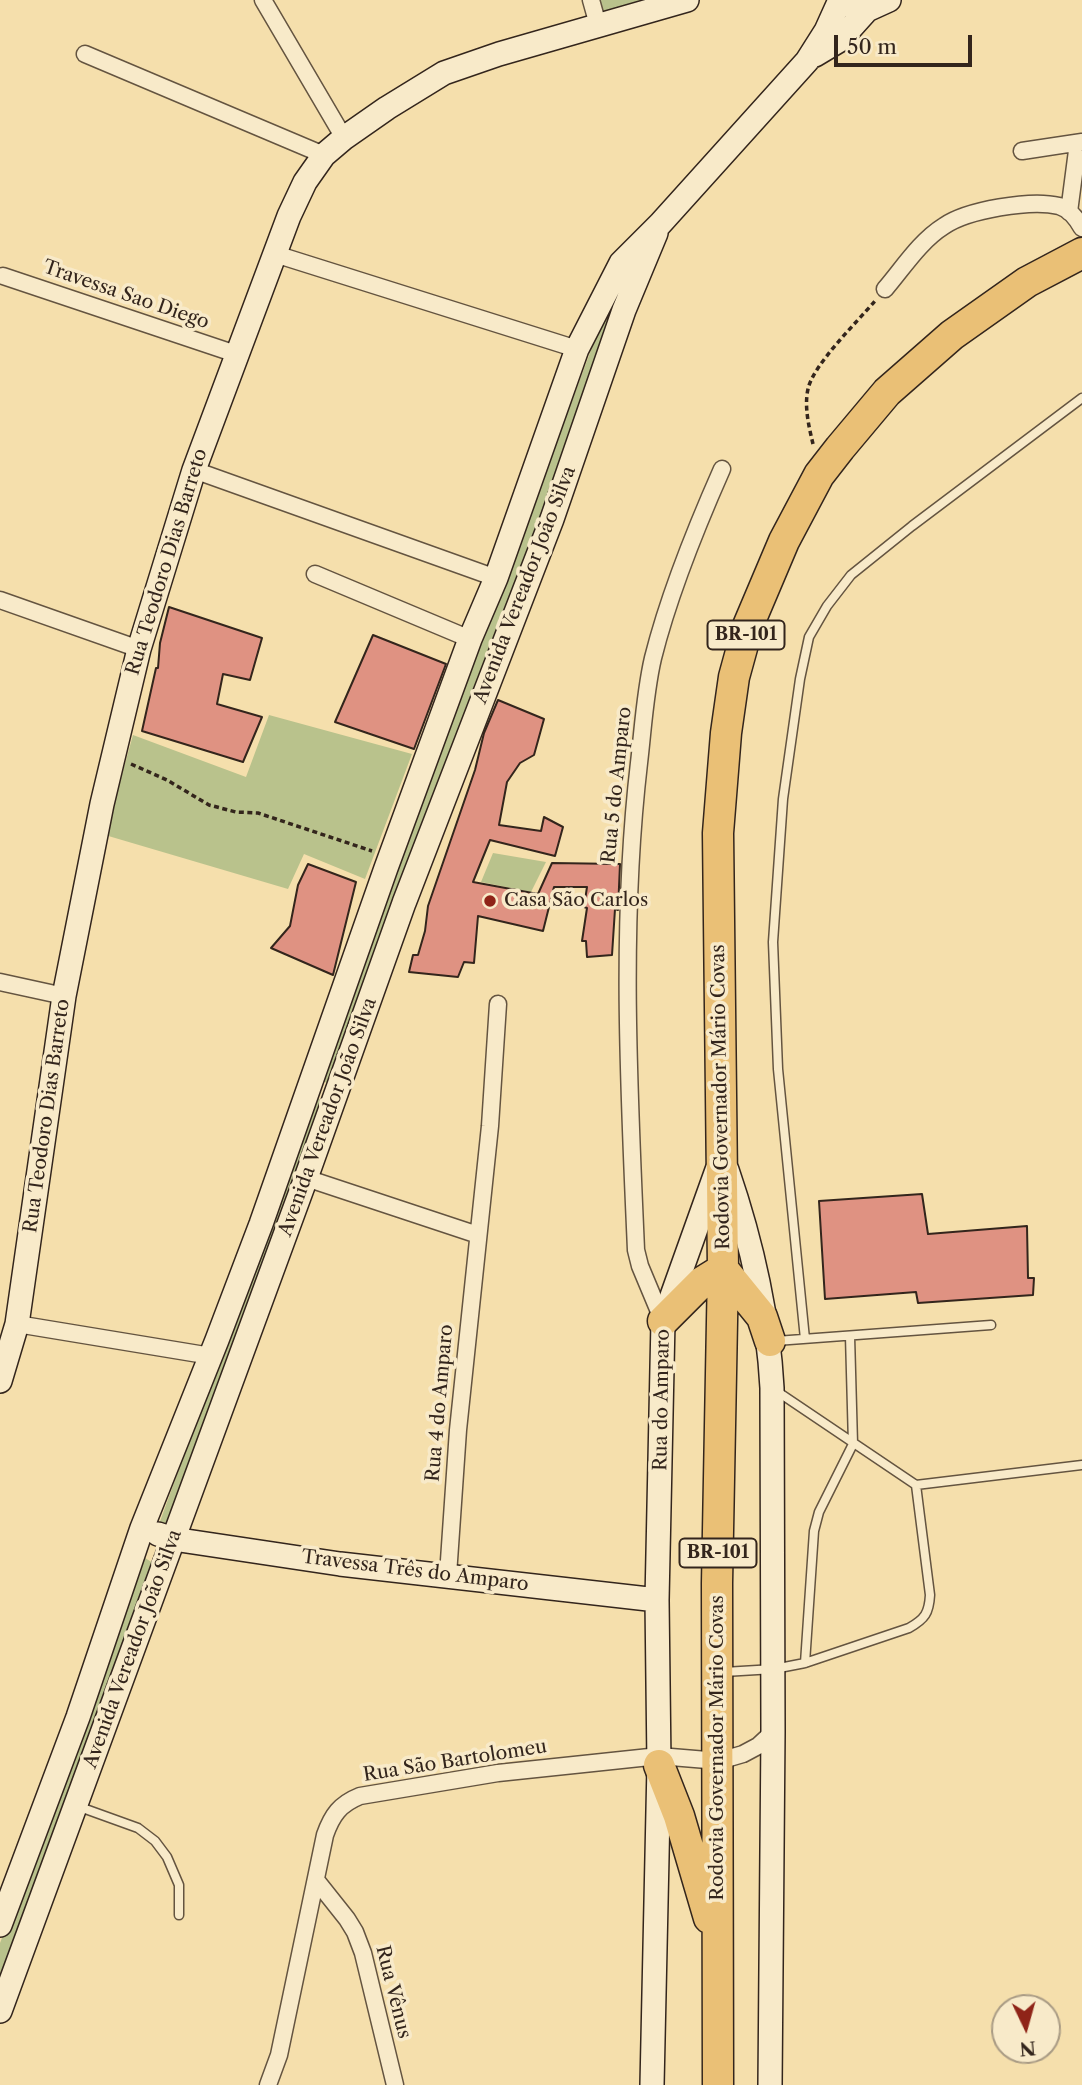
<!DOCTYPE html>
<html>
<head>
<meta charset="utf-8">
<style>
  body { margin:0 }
  #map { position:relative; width:1082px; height:2085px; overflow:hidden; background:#f5dfac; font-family:"Libre Caslon Text",serif }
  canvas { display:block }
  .north { position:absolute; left:991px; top:1994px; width:70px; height:70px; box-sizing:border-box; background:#f8eac9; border:2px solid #a99b84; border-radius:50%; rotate:175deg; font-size:19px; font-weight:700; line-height:28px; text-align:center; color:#33251c }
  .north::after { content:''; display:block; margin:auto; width:24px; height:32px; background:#8f2418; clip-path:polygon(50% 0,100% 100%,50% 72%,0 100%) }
  .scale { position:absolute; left:834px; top:35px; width:138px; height:32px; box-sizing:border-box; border:4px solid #33251c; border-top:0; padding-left:9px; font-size:21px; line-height:24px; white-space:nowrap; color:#33251c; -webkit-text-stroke:5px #f8eac9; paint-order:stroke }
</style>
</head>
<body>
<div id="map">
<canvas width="1082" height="2085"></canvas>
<div class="north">N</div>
<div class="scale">50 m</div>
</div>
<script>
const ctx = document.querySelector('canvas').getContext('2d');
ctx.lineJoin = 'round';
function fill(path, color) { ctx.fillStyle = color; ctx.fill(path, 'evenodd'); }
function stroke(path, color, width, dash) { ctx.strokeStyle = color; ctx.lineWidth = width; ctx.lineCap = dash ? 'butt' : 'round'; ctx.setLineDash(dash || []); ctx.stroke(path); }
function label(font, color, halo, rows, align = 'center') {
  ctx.font = font + ' "Libre Caslon Text",serif'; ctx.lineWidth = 7; ctx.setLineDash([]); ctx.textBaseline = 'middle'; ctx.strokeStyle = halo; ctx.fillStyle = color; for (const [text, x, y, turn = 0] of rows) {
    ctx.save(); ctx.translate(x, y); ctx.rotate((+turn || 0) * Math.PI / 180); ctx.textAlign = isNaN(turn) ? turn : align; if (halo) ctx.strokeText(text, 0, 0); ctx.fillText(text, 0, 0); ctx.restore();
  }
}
fill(new Path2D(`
  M599,0H671L602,14Z
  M610,315L612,321L341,1087L318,1080L600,326Z
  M269,715L412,754L365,879L304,854L288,889L105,835L133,735L246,777Z
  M493,853L546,862L531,892L481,882Z
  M314,1097L334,1105L170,1546L154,1538Z
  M145,1558L161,1568L0,2004V1943Z`), '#b9c28c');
const building = new Path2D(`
  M169,607L262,638L250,680L223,674L217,704L262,717L243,762L142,731L156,668H158L160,643Z
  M373,635L446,664L414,749L335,722Z
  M498,700L544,719L534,755L520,763L507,782L499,825L541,831L544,817L563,827L555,856L490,840L473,882L538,894L552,863L620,864L618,910L615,909L612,955L587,957L586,941H582L587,908L584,907L587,887H554L543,931L478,916L474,963L464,962L458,977L409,972L413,955H418L425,931L428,906L475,770L484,733Z
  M308,864L356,882L333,975L271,948L290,926L298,885Z
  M922,1194L928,1234L1027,1226L1028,1278H1034L1033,1295L918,1303L916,1292L825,1299L819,1201Z`);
fill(building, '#df9282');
stroke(building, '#33251c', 2);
const lane = new Path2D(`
  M805,1339L778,1069L773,942L783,799L800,679L809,637L827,606L851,575L912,526L1082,398
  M776,1341L991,1325
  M775,1390L916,1485L1082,1465
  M805,1663L814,1531L819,1512L853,1444L850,1336
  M724,1672L774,1669L805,1663L909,1628C925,1619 929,1613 930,1595L916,1485
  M77,1806L138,1828L155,1841L167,1857L179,1885V1915`);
const street = new Path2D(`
  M263,0L344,138
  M591,0L598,25
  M85,54L324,155
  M1022,151L1082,142
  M1069,212L1078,143
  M275,254L577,349
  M3,276L236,354
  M885,289C903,268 920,241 944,226C967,210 1031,199 1059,206C1069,209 1077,219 1082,228
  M194,470L496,578
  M315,574L470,639
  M0,600L139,649
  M0,982L64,996
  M306,1178L478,1235
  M663,1321L640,1266L636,1250C629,1088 620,925 639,763C643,729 645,692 653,658C669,594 695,530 722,469
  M17,1324L211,1356
  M448,1575L458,1430L490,1126L498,1004
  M316,1880L347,1919L355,1932L363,1953L395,2085
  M268,2085L279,2055L325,1835C332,1815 340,1804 360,1796L498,1773L593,1763L659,1756L719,1761L743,1754L758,1746L773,1732`);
const secondary = new Path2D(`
  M853,8L867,10L889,0
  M815,55L840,40L867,10
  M727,1170C751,1240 768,1313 772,1388L773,1732L770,2085
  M0,1381L17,1324L64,996L102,804L139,649L194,470L289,216L305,182L324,155L344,138L387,108L444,73L499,54L687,0
  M158,1534L173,1539L340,1564L657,1600
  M0,1925L78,1717L142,1528L217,1340L261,1224L386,868L470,639L496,578L577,349L621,263L660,224L807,61L826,31L840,0
  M0,2011L306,1178L404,903L552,519L624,310L656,233
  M652,2085L659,1765L657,1600L663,1321L717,1170`);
const highway = new Path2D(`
  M663,1321L702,1282L723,1269L762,1317L770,1341
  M659,1765L679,1816L709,1918
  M718,2085L717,1583L723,1269L718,833L726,733L734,677L748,626L784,541L819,475L840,448L887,392L952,335L1027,282L1082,253`);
stroke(lane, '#645440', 11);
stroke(street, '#645440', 19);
stroke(secondary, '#33251c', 26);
stroke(highway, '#33251c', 33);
stroke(new Path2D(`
  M813,444C809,427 804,407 808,389C813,365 857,322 875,301
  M131,764L167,780L209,805L236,812L258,813L372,851`), '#33251c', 3.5, [5, 3.5]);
stroke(lane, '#f8eac9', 8);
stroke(street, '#f8eac9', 16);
stroke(secondary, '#f8eac9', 23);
stroke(highway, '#eac076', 30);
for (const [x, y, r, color] of [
  [490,901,7,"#8f2418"]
]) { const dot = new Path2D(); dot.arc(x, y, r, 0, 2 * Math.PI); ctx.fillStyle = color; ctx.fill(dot); stroke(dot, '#f8eac9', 2.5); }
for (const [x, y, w] of [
  [746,635,77],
  [718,1553,77]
]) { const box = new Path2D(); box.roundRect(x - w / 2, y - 14.5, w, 29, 5); ctx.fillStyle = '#f8eac9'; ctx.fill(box); stroke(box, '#33251c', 2); }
label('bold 18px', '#33251c', null, [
  ["BR-101",746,635],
  ["BR-101",718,1553]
]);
label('19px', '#33251c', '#f8eac9', [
  ["Travessa Sao Diego",126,295,19],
  ["Rua Teodoro Dias Barreto",167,562,-73],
  ["Avenida Vereador João Silva",525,585,-69],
  ["Rua 5 do Amparo",617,785,-84],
  ["Rodovia Governador Mário Covas",721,1097,-91],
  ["Rua Teodoro Dias Barreto",47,1116,-82],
  ["Avenida Vereador João Silva",328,1117,-70],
  ["Rua do Amparo",662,1400,-89],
  ["Rua 4 do Amparo",440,1403,-85],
  ["Travessa Três do Amparo",415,1571,7],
  ["Avenida Vereador João Silva",133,1649,-70],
  ["Rodovia Governador Mário Covas",718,1748,-90],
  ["Rua São Bartolomeu",455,1761,-9],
  ["Rua Vênus",393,1992,76]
]);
label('19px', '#33251c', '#f8eac9', [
  ["Casa São Carlos",504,901]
], 'left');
</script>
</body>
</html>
